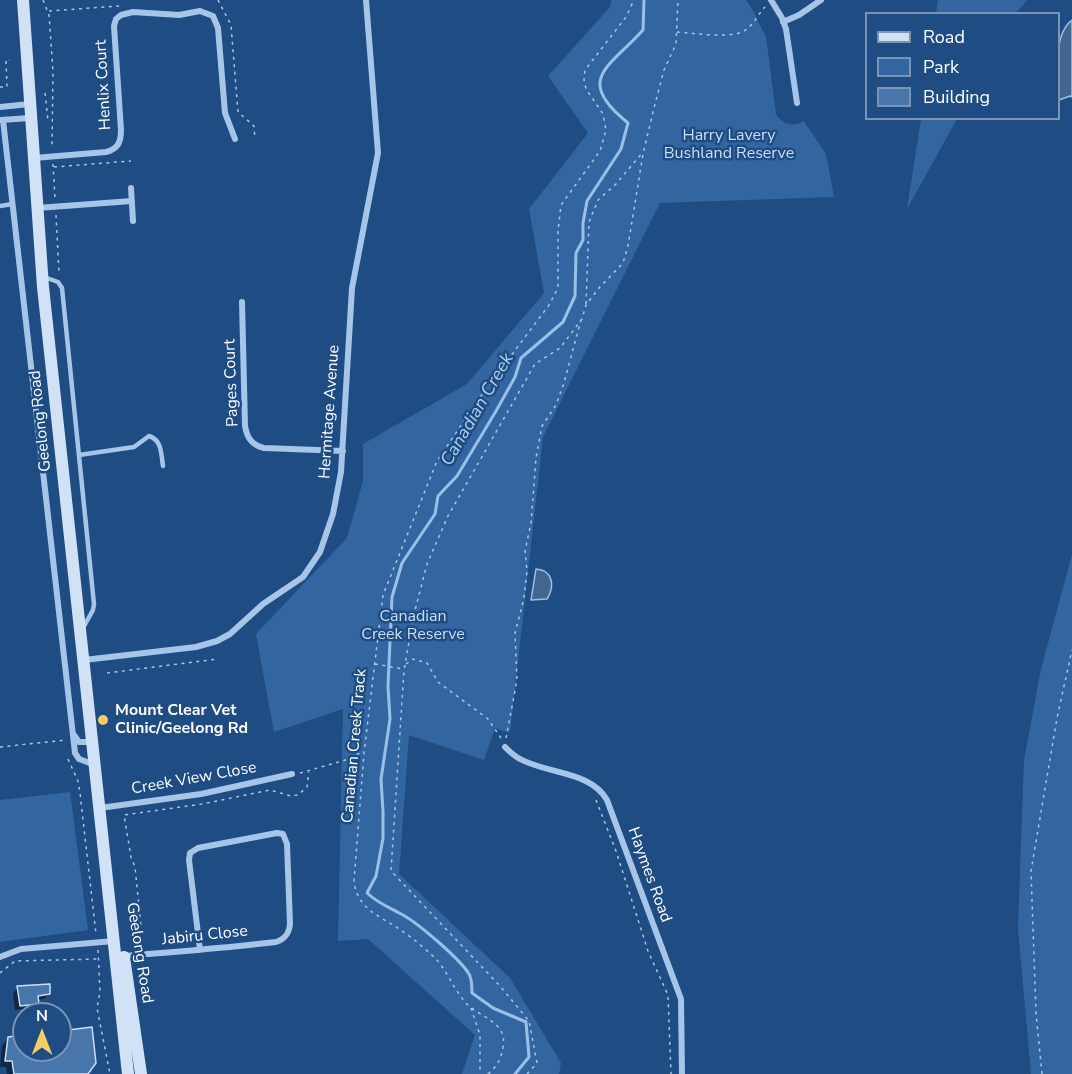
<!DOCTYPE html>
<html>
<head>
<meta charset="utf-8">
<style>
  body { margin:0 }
  #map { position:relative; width:1072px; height:1074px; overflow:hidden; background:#1f4c83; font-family:"Nunito Sans",sans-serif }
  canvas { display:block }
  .legend { position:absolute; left:865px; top:12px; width:195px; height:108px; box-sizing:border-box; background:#1f4c83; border:2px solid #7994b5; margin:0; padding:8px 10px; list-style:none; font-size:18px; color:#fff }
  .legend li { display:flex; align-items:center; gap:12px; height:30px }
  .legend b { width:30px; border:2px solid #7994b5 }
  .north { position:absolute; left:12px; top:1002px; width:60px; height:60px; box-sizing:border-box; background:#1f4c83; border:2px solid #7994b5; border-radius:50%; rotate:0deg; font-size:16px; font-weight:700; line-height:24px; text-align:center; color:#fff }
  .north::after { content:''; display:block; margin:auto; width:21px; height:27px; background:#f7cb66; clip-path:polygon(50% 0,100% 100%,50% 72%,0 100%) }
</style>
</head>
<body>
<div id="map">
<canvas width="1072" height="1074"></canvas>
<ul class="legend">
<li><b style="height:8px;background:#d1e2f7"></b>Road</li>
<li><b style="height:16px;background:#3366a1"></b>Park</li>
<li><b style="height:16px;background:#4876ab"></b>Building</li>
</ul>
<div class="north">N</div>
</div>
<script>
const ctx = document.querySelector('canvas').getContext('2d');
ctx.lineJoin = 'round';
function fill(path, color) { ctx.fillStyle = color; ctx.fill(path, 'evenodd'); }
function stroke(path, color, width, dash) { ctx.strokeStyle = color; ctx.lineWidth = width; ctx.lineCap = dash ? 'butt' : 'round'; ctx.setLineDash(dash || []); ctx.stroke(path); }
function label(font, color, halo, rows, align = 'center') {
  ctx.font = font + ' "Nunito Sans",sans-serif'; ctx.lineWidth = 5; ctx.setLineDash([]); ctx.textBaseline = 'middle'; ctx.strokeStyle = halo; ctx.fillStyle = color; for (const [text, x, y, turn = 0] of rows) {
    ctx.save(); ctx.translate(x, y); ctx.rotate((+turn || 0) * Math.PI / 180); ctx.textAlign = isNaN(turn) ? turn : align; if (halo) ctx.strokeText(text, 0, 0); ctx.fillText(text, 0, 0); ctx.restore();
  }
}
fill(new Path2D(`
  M611,0H746L752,9L766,37L776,114C782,125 793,127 804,121L807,126L826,154L834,197L660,203L543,437L510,733L495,728L484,760L409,735L399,874L510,978L561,1063L559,1074H462L475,1035L368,939L338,941L343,709L274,732L256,634L347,538L363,481V444L467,384L544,293L529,209L588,133L548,76L610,7Z
  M938,0H1027L1016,13H936Z
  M921,119H957L907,209Z
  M1072,555V1074H1031L1018,928L1024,760L1041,669Z
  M70,792L88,930L0,942V800Z`), '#3366a1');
const water = new Path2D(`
  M1072,20V97L1070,96L1059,100C1058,78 1052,35 1072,20Z
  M536,569C553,570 555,586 547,599L531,600Z`);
fill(water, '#44658d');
stroke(water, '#9ac0ea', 1.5);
fill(new Path2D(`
  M18,988L49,994L44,999L37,1000V1003L32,1008L15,1010L13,993Z
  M60,1032L86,1074H7L6,1067H0L2,1045L9,1038L24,1036V1050H60Z`), '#0007');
stroke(new Path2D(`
  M515,1074L529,1057L526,1022L493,1008L472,993C472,987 472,979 469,974C460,959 419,924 403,915C389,907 379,904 367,893L376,876L383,838V812L381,779L390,719L388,686L392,597L402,563L435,514L438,496L457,476L496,411L515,377L521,358L563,322L575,296L576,253L583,240V223L587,201L621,149L628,123C573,79 610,67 643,30L644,0`), '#9ac0ea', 3);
const building = new Path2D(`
  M50,984V994L38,996L39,1004L20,1006L17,986Z
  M92,1027L96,1063L88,1074H14L12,1061H5L8,1037L24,1035V1050H60V1031Z`);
fill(building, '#4876ab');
stroke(building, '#cadff7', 1.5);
stroke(new Path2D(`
  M43,0L49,15L53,71L52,147
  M218,0L231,25L238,112L254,126L255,139
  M49,11L119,6
  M677,32C694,33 734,40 747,29C755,23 758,14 765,7
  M0,87H7L6,60H10
  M45,93L48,121H50
  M53,164L55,198
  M54,167L131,161
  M56,215L59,273
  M586,304L589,222L598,200L616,184L643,152
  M375,664L403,669
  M406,664L413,659L427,663L438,682L488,719L501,738
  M107,673L218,659
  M506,738L517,680L515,633L524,598L527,571L525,551L531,523L536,458L542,426L556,405L564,383L581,320
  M0,747L66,740
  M68,759L78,781L80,793L96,934
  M300,773L349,759L357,754L364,753
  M596,800L616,851L648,951L668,995L671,1074
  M138,947L141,927L135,867L131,857L124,815L202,804L270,790L291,796L298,795L307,787L309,772
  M98,950L100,992L97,1008L110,1074
  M0,973L15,961L97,959
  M471,1008L480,1035V1074
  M488,1074C497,1066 501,1060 503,1047C508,1021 479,1018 465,1002C453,988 447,970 434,957C424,948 413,938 402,931C381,916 357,910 354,881L364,753L383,595L437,461L481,396L549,305L558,288V231L561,205L600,151L606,130L603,114L586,89L584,80L585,70L626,17L634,0
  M527,1074L537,1063L529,1021L500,986L391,871L404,670L414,614L427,564L448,516L535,364L560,348L582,319L586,305L599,288L623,263L628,246L643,154L655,104L664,70L676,44L678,0
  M1042,1074L1036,1013L1031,871L1057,718L1072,650`), '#a6c5e9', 1.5, [3, 4.5]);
stroke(new Path2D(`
  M0,206L12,204
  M44,277L58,282L62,288L94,604L93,610L83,628
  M79,455L134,447L149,436C162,440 161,454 163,466`), '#a6c5e9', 4.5);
stroke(new Path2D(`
  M771,0L782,18L786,29L797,103
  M783,22L799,15L821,0
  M0,107L30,104
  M1,120L30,118
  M3,120L75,753L79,759L95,765
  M34,158L106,152C118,149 121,142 121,130L114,26L116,19L121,15L133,12L179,15L200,11L213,16L218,28L225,113L235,139
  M131,188L133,221
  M37,208L132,201
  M242,302L245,426C247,438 252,445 264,448L343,451
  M84,660L196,647L217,641L230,634L263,604L303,577L320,552L333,514L341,472L352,288L378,153L366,0
  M74,735L79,742H92
  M505,747C509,751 514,756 520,759C547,774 591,771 607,800L681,999L682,1074
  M100,808L201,794L292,774
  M124,956C175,952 225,948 276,942C285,939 289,934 290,924L287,844L283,834L277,833L198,848L190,853L189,860L200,950
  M0,957L21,949L114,941`), '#a6c5e9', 6);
stroke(new Path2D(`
  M23,0L43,287L128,1074
  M124,957L141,1074`), '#d1e2f7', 12);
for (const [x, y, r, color] of [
  [103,720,6,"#f7cb66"]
]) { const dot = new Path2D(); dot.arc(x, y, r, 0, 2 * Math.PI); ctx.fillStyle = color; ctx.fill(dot); stroke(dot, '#1f4c83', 2); }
label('16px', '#fff', '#1f4c83', [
  ["Henlix Court",104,85,-93],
  ["Pages Court",232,383,-92],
  ["Hermitage Avenue",330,412,-86],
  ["Geelong Road",41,421,-96],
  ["Canadian Creek Track",355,746,-85],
  ["Creek View Close",194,779,-10],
  ["Haymes Road",649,875,70],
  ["Jabiru Close",205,936,-6],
  ["Geelong Road",139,953,81]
]);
label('16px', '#cadff7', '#1f4c83', [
  ["Harry Lavery",729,136],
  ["Bushland Reserve",729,154],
  ["Canadian",413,617],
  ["Creek Reserve",413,635]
]);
label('bold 16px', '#fff', '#1f4c83', [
  ["Mount Clear Vet",115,711],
  ["Clinic/Geelong Rd",115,729]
], 'left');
label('italic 18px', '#b1cff0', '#1f4c83', [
  ["Canadian Creek",478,410,-60]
]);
</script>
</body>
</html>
